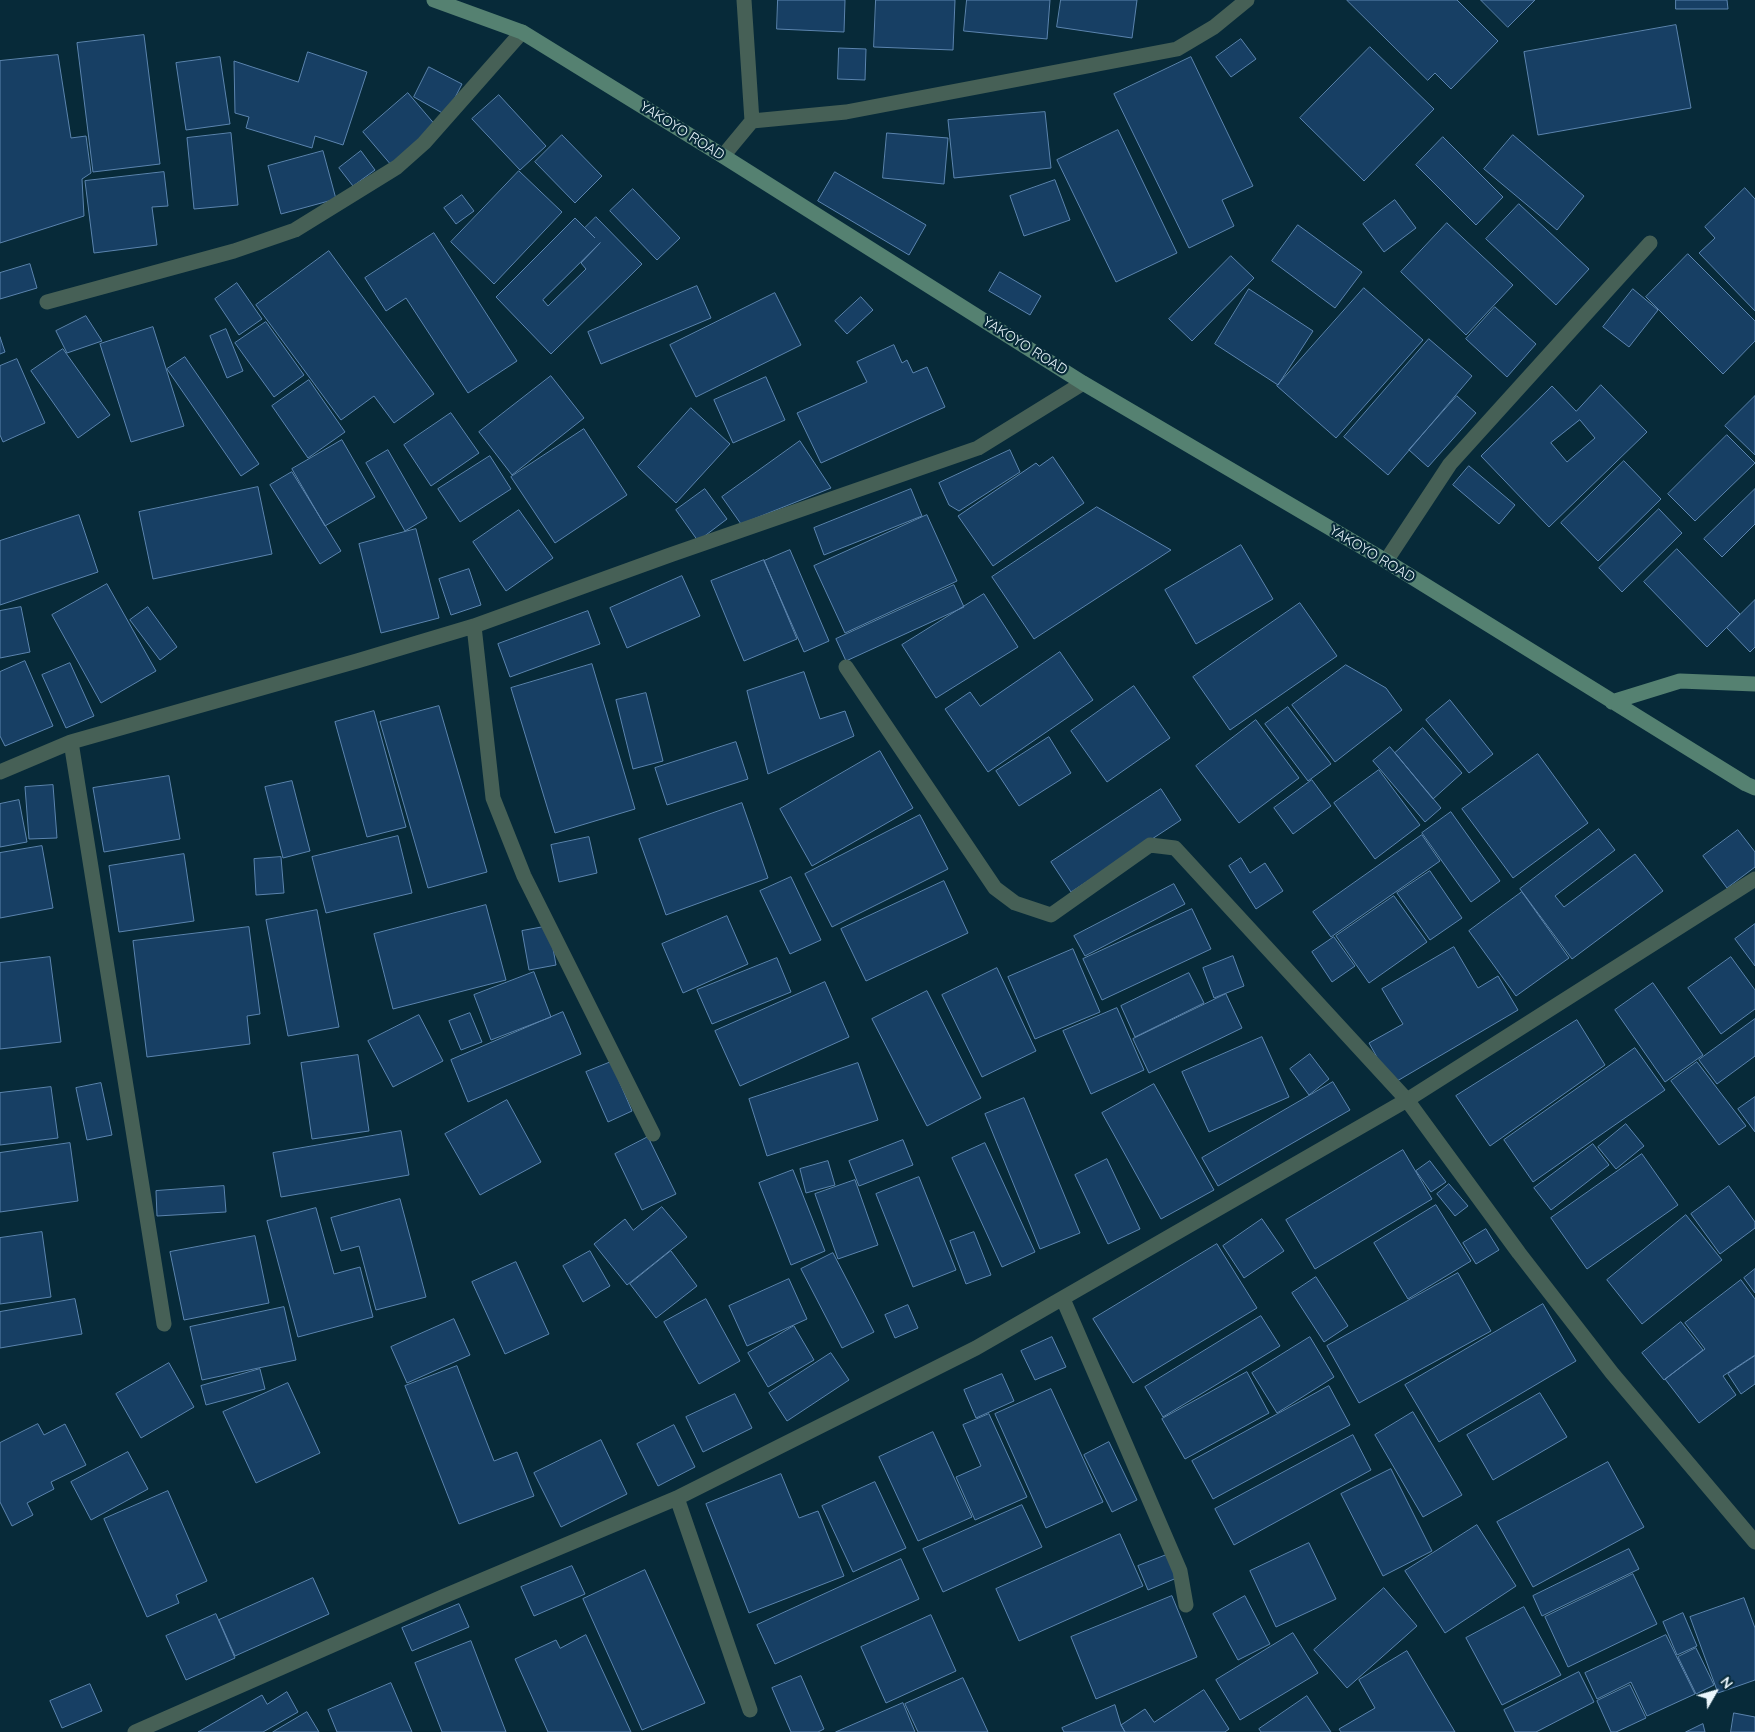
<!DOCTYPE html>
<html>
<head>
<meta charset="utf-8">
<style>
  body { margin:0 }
  #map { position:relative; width:1755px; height:1732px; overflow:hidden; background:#072a39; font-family:Quicksand,sans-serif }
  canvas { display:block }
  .north { position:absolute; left:1690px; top:1667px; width:50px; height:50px; -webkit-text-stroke:4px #072a39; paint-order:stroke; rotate:52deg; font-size:14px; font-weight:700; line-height:20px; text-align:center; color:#eaf6fc }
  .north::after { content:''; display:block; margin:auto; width:18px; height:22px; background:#eaf6fc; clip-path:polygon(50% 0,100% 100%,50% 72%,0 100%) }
</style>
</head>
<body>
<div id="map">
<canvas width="1755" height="1732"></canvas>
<div class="north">N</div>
</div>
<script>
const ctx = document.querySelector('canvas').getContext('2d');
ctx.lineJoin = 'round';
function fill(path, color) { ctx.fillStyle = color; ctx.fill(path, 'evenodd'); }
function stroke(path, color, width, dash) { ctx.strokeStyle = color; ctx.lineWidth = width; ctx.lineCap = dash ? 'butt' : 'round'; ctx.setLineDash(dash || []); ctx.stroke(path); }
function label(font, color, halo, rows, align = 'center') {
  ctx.font = font + ' Quicksand,sans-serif'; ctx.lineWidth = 4.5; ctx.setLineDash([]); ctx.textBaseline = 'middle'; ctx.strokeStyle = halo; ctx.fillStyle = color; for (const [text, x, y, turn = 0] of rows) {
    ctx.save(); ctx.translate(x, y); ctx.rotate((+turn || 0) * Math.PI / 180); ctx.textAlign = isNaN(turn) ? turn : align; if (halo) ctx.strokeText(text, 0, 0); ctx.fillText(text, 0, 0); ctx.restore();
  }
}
const building = new Path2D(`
  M778,0H845L844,32L777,29Z
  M876,0H955L953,50L874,47Z
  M967,0H1050L1047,39L964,31Z
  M1061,0H1137L1132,38L1057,27Z
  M1347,0H1457L1498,41L1451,89L1435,73L1428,80Z
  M1481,0H1535L1508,27Z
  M1676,0H1727L1728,9H1676Z
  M1676,25L1691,108L1538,135L1524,52Z
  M144,35L160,164L93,172L77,43Z
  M1241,39L1256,59L1231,77L1216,57Z
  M1370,47L1434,109L1364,181L1300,118Z
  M839,48L866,49L865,80L838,79Z
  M308,52L367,72L343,145L315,136L312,148L246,128L249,117L235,113L234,61L298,82Z
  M58,55L71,138L86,136L91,173L82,179L84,216L0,243V61Z
  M220,57L230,124L186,130L176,63Z
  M1191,57L1253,186L1222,200L1234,226L1189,248L1114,94Z
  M429,67L462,84L446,115L414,97Z
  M408,93L437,127L392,166L363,132Z
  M499,95L546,146L520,170L472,119Z
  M1045,112L1051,168L954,178L948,120Z
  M1118,130L1177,253L1116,282L1057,160Z
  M231,133L238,205L194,209L187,138Z
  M887,133L948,138L944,184L883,178Z
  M562,135L602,176L575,203L535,162Z
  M1513,135L1584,196L1557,230L1484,169Z
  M1443,137L1503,197L1476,225L1416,165Z
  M323,151L336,199L281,214L268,166Z
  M361,151L375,170L353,186L339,168Z
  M519,171L562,212L494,284L451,242Z
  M164,172L168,206L152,207L157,245L94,253L85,181Z
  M835,172L926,225L909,255L818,201Z
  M1055,180L1070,220L1024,236L1010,196Z
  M1745,188L1755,199V311L1699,253L1715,238L1705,227Z
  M633,189L680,238L657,260L610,211Z
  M462,195L474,211L456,224L444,208Z
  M1395,200L1416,228L1384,252L1363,224Z
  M1519,204L1589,269L1556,305L1486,239Z
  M596,217L642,264L551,354L496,297L575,218L595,238L585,228ZM600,243L581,263L586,269L548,306L543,300Z
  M1447,223L1513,285L1466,335L1401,272Z
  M1298,225L1362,272L1335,308L1272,261Z
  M434,233L517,361L468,393L406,298L386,311L365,278Z
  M329,251L434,394L394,423L374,396L341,420L256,305Z
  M1688,254L1755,321V341L1723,374L1646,297Z
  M1231,256L1254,278L1192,341L1169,319Z
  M30,264L37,288L0,299V273Z
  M1000,272L1041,296L1030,315L989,291Z
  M237,283L262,319L239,335L215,299Z
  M697,286L711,318L601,364L588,332Z
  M1364,288L1423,340L1336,438L1277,386Z
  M1249,289L1313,331L1278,385L1215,344Z
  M1633,289L1658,310L1629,347L1603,327Z
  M775,293L801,345L696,397L670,345Z
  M861,297L873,310L847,334L835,321Z
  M1495,307L1536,344L1507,377L1466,339Z
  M86,316L102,341L67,353L56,331Z
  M266,322L304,375L274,397L235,343Z
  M153,327L184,426L131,442L100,344Z
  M226,329L243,371L227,378L210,336Z
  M0,337L5,352L0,354Z
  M1429,339L1472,376L1388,475L1344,437Z
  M894,345L902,363L907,360L913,373L927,367L945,407L821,463L797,413L867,382L857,362Z
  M63,349L110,415L78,438L31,371Z
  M185,357L259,464L241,476L167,369Z
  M17,359L45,423L3,442L0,435V366Z
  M551,376L584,418L512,475L479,432Z
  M766,377L785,420L733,443L714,400Z
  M309,380L345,432L308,458L272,406Z
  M1601,385L1647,432L1549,527L1481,456L1552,386L1576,411ZM1580,420L1595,438L1567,462L1551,443Z
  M1457,396L1476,413L1428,467L1409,450Z
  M1755,396V455L1725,426Z
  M691,408L730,444L676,503L638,467Z
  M451,413L479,453L431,486L404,445Z
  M584,429L627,495L555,543L511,477Z
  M1727,435L1755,463L1695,521L1668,494Z
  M342,440L375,497L325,526L292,469Z
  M800,441L831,488L741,524L722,497Z
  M388,450L427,518L405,531L366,463Z
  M1010,450L1020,472L959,511L949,505L939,483Z
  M490,456L511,489L460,522L438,489Z
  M1053,457L1084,503L993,566L958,516L1036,463L1039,466Z
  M1624,461L1661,499L1598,561L1561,523Z
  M1469,466L1515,505L1499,524L1453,485Z
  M292,472L341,551L320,564L270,485Z
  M258,487L272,554L153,579L139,512Z
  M705,489L727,519L698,541L676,510Z
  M911,489L922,516L824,555L814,528Z
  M1755,489V524L1722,557L1704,539Z
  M1097,507L1171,550L1034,639L992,577Z
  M1659,509L1682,533L1622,592L1599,568Z
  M519,510L553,558L506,591L473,542Z
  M79,515L98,572L0,605V541Z
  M927,515L957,581L845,633L814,566Z
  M416,529L439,618L381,633L359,544Z
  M1241,545L1273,599L1196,644L1165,590Z
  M1677,549L1740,614L1707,647L1644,582Z
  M790,550L829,641L804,652L764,561Z
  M764,560L797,639L744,661L711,581Z
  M469,569L481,605L451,615L439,579Z
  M682,576L700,616L627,648L610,608Z
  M107,584L156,671L101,703L52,615Z
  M954,585L964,607L846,661L836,639Z
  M984,594L1018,647L936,698L902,645Z
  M1755,600V647L1750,652L1727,628Z
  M1300,603L1337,656L1230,730L1193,677Z
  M21,607L30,652L0,658V611Z
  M148,607L177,647L160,660L130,620Z
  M588,611L600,644L510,677L498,644Z
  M1060,652L1093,700L988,772L945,709L970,692L980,706Z
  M25,661L53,726L5,746L0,736V672Z
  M70,663L94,716L66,728L42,675Z
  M592,664L635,809L555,833L511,688Z
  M1346,665L1386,688L1402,710L1335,762L1292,705Z
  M804,672L820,719L845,711L854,736L768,774L747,691Z
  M1134,686L1170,738L1107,782L1071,731Z
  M646,693L663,761L633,769L616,700Z
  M1450,700L1493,754L1469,773L1426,720Z
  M439,706L487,872L428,888L380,722Z
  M1288,707L1331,764L1308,781L1265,724Z
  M374,711L406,827L367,837L335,722Z
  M1256,720L1299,778L1239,823L1196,766Z
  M1423,728L1462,773L1433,799L1395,753Z
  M1049,737L1071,773L1019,806L996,771Z
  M736,742L748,779L667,805L655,768Z
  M1390,747L1441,808L1425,822L1373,761Z
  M880,751L913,808L812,866L780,809Z
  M1538,754L1588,823L1513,878L1462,809Z
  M1379,770L1420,825L1375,859L1334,803Z
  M169,776L180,839L104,852L93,788Z
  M1312,780L1331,806L1293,834L1274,808Z
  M292,781L310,851L283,858L265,787Z
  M53,785L57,838L29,839L25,787Z
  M1161,789L1181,820L1071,892L1051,862Z
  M19,800L27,842L0,847V804Z
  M742,803L768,878L666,915L639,839Z
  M1451,812L1500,881L1471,902L1422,833Z
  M920,815L948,869L832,927L805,874Z
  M1599,829L1615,850L1555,896L1564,907L1635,854L1663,891L1572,959L1520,889Z
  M1738,830L1755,852V867L1727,888L1703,856Z
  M1422,835L1440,861L1331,937L1313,912Z
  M398,836L412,893L326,913L312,857Z
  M589,837L597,873L559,882L551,845Z
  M42,846L53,908L0,918V853Z
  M184,854L194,921L119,932L109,866Z
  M281,857L284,893L256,895L254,859Z
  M1241,858L1250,873L1265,863L1283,891L1256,909L1229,866Z
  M1430,871L1462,918L1430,940L1397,893Z
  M791,877L821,940L790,954L760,891Z
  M944,881L968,933L866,981L841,929Z
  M1174,884L1185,904L1085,956L1074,936Z
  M1522,892L1569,958L1516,996L1469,931Z
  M1394,896L1427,942L1369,983L1336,936Z
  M486,905L506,980L393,1009L374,934Z
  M1192,909L1211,949L1102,1000L1083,959Z
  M317,910L339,1027L288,1036L266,920Z
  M727,916L748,964L683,993L662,944Z
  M1755,924V966L1735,939Z
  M549,926L556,965L529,970L522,931Z
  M249,927L260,1014L247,1016L250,1044L147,1057L133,941Z
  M1334,937L1355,966L1332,982L1312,952Z
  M1454,947L1478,988L1498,976L1518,1010L1392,1084L1369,1043L1403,1024L1382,989Z
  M1073,949L1100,1012L1035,1039L1008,977Z
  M1233,956L1244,986L1214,998L1203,968Z
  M50,957L61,1042L0,1049V963Z
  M1731,957L1755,990V1009L1721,1034L1688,988Z
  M777,958L791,992L712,1024L697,990Z
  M997,968L1036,1051L982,1077L942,995Z
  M534,972L551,1017L491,1040L474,995Z
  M1189,973L1204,1003L1135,1037L1121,1006Z
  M825,982L849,1037L740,1086L715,1031Z
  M1653,983L1703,1055L1665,1082L1615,1010Z
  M927,991L981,1098L927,1126L872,1019Z
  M1226,994L1242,1028L1149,1073L1133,1039Z
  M1117,1008L1144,1070L1091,1094L1063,1031Z
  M563,1012L581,1054L468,1102L451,1060Z
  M470,1013L482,1042L461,1050L449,1021Z
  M419,1015L443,1061L393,1087L368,1041Z
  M1755,1019V1056L1717,1084L1699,1060Z
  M1577,1020L1605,1065L1490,1146L1456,1096Z
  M1262,1037L1289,1097L1209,1132L1182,1072Z
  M1635,1048L1665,1090L1533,1182L1504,1140Z
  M1310,1054L1329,1079L1309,1095L1290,1069Z
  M358,1055L369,1131L312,1139L301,1063Z
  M611,1062L632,1111L608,1122L586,1072Z
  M1697,1062L1746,1126L1719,1145L1671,1081Z
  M858,1063L878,1120L767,1156L749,1099Z
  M1333,1082L1350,1110L1218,1186L1202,1158Z
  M101,1083L112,1135L87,1140L76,1088Z
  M1154,1084L1214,1190L1161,1219L1102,1113Z
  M51,1087L58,1138L0,1145V1093Z
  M1755,1097V1132L1738,1109Z
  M1024,1098L1080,1233L1040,1249L985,1114Z
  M507,1100L541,1162L480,1195L445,1134Z
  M1626,1124L1644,1146L1616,1169L1598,1147Z
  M401,1131L409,1175L281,1197L273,1153Z
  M648,1137L676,1194L642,1210L615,1154Z
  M903,1140L913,1165L859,1186L849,1161Z
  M70,1143L78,1201L0,1212V1153Z
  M985,1143L1035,1252L1002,1267L952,1158Z
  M1593,1144L1609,1165L1551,1210L1534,1188Z
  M1403,1150L1432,1199L1315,1269L1286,1220Z
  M1642,1154L1678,1205L1587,1269L1551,1218Z
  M1107,1159L1140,1229L1108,1244L1075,1175Z
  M828,1161L835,1185L806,1193L800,1169Z
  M1430,1161L1446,1182L1431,1192L1416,1171Z
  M793,1170L825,1251L791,1265L759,1183Z
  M919,1177L956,1270L913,1287L876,1194Z
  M855,1180L878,1245L838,1259L815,1194Z
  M1449,1184L1468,1206L1455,1216L1437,1194Z
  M224,1186L226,1212L157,1216L156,1191Z
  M1729,1186L1755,1222V1228L1720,1254L1691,1214Z
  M400,1199L426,1297L376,1310L359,1246L341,1251L331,1218Z
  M1436,1205L1471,1261L1408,1299L1374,1243Z
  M662,1207L687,1237L627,1285L594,1244L625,1219L633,1230Z
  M316,1208L334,1274L360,1267L373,1317L298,1337L267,1221Z
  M1686,1215L1722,1260L1642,1324L1607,1280Z
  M1262,1219L1284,1251L1244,1278L1223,1246Z
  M1486,1229L1499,1250L1476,1264L1463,1243Z
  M42,1232L51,1297L0,1304V1238Z
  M974,1232L991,1275L966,1284L950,1241Z
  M255,1236L269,1303L184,1320L170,1252Z
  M1217,1244L1257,1308L1133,1383L1093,1319Z
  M590,1251L610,1286L583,1302L563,1266Z
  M671,1251L697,1286L656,1318L630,1284Z
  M833,1253L874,1332L842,1348L801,1269Z
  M516,1262L549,1334L505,1354L472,1282Z
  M1755,1269V1293L1744,1278Z
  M1458,1273L1491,1331L1359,1403L1327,1346Z
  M1316,1277L1348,1326L1324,1342L1292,1293Z
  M789,1279L807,1319L747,1346L729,1306Z
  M1741,1280L1755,1299V1355L1723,1376L1736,1395L1699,1423L1665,1379L1705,1349L1685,1323Z
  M75,1299L82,1334L0,1348V1312Z
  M706,1299L740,1361L699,1384L664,1322Z
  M1543,1304L1576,1361L1439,1442L1405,1385Z
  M908,1305L918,1328L895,1338L885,1315Z
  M284,1307L296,1360L202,1380L190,1327Z
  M1261,1316L1280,1346L1163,1417L1145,1387Z
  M454,1319L470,1355L407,1383L391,1347Z
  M1681,1322L1703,1350L1664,1380L1642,1353Z
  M794,1326L814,1360L768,1387L748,1353Z
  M1052,1337L1066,1367L1035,1380L1021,1351Z
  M1310,1337L1334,1377L1277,1413L1252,1373Z
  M831,1353L849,1380L787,1421L769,1393Z
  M1755,1356V1384L1741,1394L1728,1374Z
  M169,1363L194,1407L141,1438L116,1394Z
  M457,1366L494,1461L517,1452L534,1496L459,1524L405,1386Z
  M260,1369L265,1389L206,1405L201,1386Z
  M1247,1372L1269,1413L1185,1459L1162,1419Z
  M1002,1374L1014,1401L976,1418L964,1390Z
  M288,1383L320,1453L256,1483L223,1412Z
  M1329,1386L1350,1425L1213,1499L1192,1461Z
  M1051,1389L1103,1502L1046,1528L995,1414Z
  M1540,1393L1567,1437L1493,1480L1467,1435Z
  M735,1394L752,1428L703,1452L686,1417Z
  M1413,1412L1462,1495L1423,1517L1375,1435Z
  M989,1414L1027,1497L975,1520L956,1477L981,1466L963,1425Z
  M38,1424L44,1435L65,1424L86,1465L51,1482L54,1489L27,1503L33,1515L12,1526L0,1502V1443Z
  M674,1425L695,1467L658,1486L637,1444Z
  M933,1432L972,1517L918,1541L879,1457Z
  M1353,1435L1371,1470L1234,1545L1215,1509Z
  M601,1440L627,1494L561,1527L534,1473Z
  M1109,1442L1137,1500L1112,1512L1084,1455Z
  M128,1452L148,1489L91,1520L71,1482Z
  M1608,1462L1644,1527L1533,1587L1497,1522Z
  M1391,1469L1432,1551L1383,1576L1341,1494Z
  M781,1474L799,1518L818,1511L844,1576L749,1613L706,1504Z
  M875,1482L906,1548L853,1572L822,1506Z
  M168,1491L207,1581L176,1595L179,1603L147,1617L104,1519Z
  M1022,1505L1042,1547L943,1592L923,1549Z
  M1477,1525L1516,1586L1445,1633L1405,1571Z
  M1120,1534L1143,1586L1019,1641L996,1589Z
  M1309,1543L1336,1599L1276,1627L1250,1571Z
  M1629,1549L1639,1569L1542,1616L1533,1596Z
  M1169,1554L1179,1577L1148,1590L1138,1566Z
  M901,1559L919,1599L775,1664L757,1625Z
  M572,1566L585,1594L534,1616L521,1587Z
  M645,1570L705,1703L642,1730L583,1599Z
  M1633,1574L1657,1624L1568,1667L1545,1617Z
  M313,1578L329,1614L235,1656L219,1620Z
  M1384,1588L1417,1626L1347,1688L1314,1650Z
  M1172,1596L1197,1657L1096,1699L1071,1637Z
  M1245,1596L1270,1644L1238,1660L1213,1614Z
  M1744,1598L1755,1628V1680L1718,1693L1690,1617Z
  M459,1604L469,1627L412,1651L402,1628Z
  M1524,1607L1561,1675L1502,1705L1466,1638Z
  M1683,1613L1697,1646L1677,1655L1663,1622Z
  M216,1614L235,1658L186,1680L166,1636Z
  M931,1615L956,1671L886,1703L861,1647Z
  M1293,1633L1318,1673L1240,1720L1216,1680Z
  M586,1635L631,1732H548L515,1659L556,1640L560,1648Z
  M1666,1635L1695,1694L1647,1716L1631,1682L1597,1699L1585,1673Z
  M471,1641L506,1732H442L415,1663Z
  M1696,1648L1714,1685L1696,1694L1678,1657Z
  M1407,1651L1455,1732H1341L1339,1729L1375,1708L1359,1680Z
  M1579,1672L1594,1702L1536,1732H1515L1504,1710Z
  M801,1676L824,1729L818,1732H791L772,1688Z
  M963,1678L988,1732H918L905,1704Z
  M391,1683L412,1732H337L328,1710Z
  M90,1684L102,1711L62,1728L50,1701Z
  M1630,1685L1646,1718L1616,1732H1611L1597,1701Z
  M1204,1690L1229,1729L1225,1732H1125L1121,1725L1145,1709L1154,1722Z
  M287,1692L298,1712L263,1732H198L262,1695L267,1704Z
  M1307,1696L1331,1732H1261L1259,1729Z
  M903,1703L915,1732H836Z
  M1115,1705L1121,1725L1125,1732H1064L1062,1728Z
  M307,1712L319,1732H273Z
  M1734,1713L1755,1717V1732H1731Z
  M1703,1724L1705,1732H1686Z`);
fill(building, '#173f64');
stroke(building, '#5b84ae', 1);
stroke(new Path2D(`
  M752,121L846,112L1177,49L1214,27L1247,0
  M723,156L752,121L744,0
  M47,302L234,251L295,230L397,167L424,143L522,32
  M1386,561L1450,464L1650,243
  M474,626L493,798L524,876L653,1134
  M846,667L995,888L1015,903L1051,915L1150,845L1175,848L1407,1100L1519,1253L1612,1373L1755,1542
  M71,742L164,1324
  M0,772L71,742L357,661L474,626L670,555L978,448L1083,383
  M1063,1299L1180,1571L1186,1605
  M677,1498L750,1710
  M135,1732L442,1597L677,1498L976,1348L1407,1100L1755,879`), '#466056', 15);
stroke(new Path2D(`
  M434,0L522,32L723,156L1083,383L1386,561L1746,784L1755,788
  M1612,702L1680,681L1755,684`), '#558171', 15);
label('14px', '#eaf6fc', '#072a39', [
  ["YAKOYO ROAD",682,131,32],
  ["YAKOYO ROAD",1025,346,32],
  ["YAKOYO ROAD",1372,554,31]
]);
</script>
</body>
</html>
